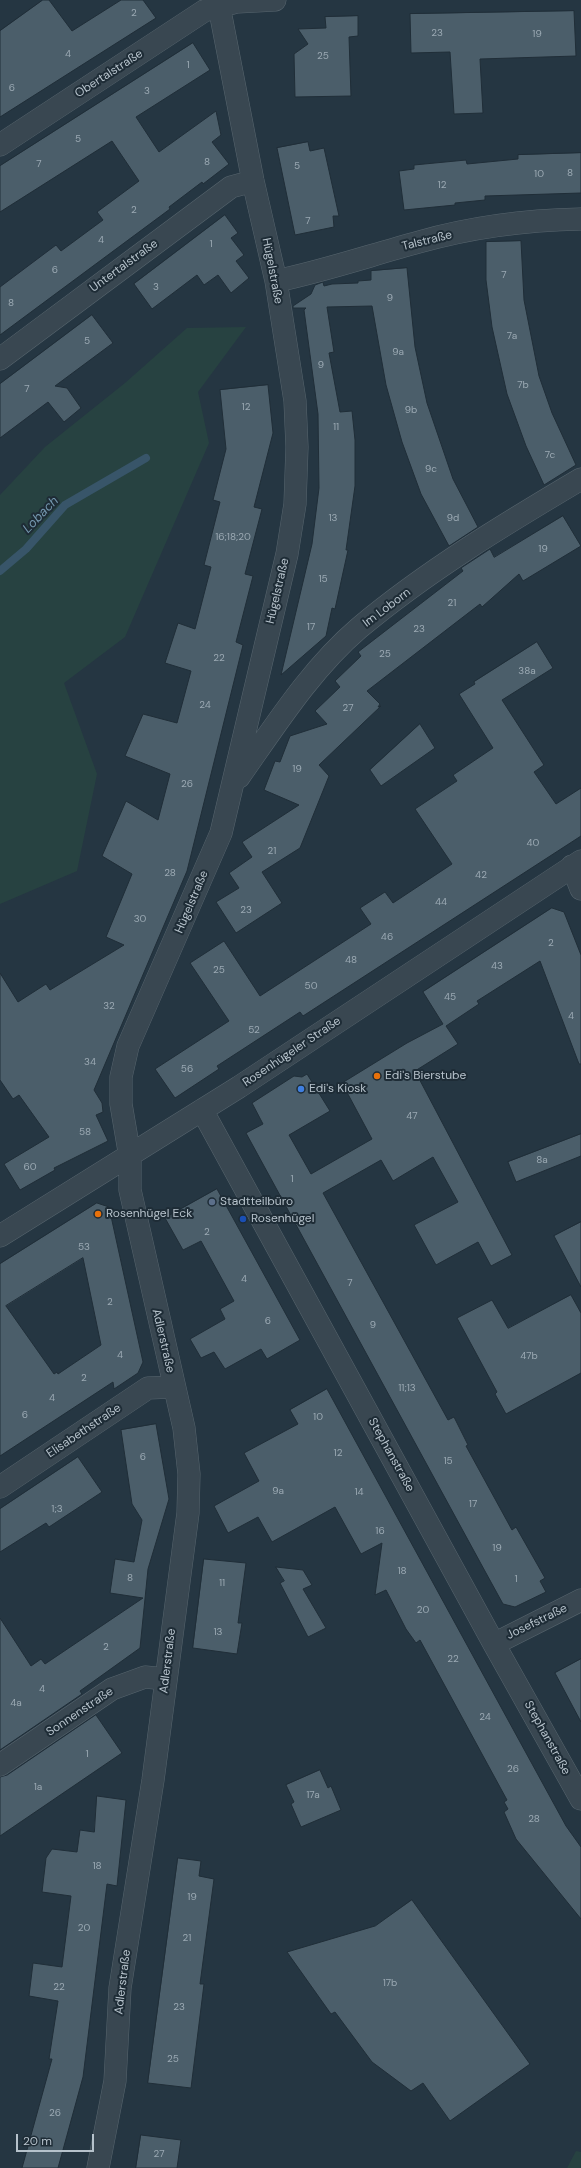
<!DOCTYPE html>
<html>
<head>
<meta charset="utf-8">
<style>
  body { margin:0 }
  #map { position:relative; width:581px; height:2168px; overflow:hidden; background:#253642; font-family:"DM Sans",sans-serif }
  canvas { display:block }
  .scale { position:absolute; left:16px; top:2134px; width:78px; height:18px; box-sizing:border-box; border:2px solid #b6c2cb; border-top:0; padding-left:5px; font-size:12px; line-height:14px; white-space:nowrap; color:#b6c2cb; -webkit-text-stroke:3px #1e2c36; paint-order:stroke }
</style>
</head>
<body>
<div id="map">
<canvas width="581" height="2168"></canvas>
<div class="scale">20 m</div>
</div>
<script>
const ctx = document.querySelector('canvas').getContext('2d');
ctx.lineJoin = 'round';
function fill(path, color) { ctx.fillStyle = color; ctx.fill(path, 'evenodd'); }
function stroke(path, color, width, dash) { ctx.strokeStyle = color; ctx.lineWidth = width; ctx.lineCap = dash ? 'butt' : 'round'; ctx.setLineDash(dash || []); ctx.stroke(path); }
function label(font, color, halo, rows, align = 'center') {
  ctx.font = font + ' "DM Sans",sans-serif'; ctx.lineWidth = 4; ctx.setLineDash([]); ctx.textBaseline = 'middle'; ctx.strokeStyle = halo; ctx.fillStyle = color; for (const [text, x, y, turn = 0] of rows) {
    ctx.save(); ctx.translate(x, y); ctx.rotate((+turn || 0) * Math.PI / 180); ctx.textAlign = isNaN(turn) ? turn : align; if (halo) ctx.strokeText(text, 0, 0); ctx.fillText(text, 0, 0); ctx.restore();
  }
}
fill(new Path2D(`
  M246,327L198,392L209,443L125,637L64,683L97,774L77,871L0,904V495L45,447L125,383L187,328Z
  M576,2151L581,2152V2168H567Z`), '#274241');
stroke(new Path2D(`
  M0,571L26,549L65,505L146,458`), '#385569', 8);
const building = new Path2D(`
  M43,0H49L72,31L121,0H143L156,18L0,117V31Z
  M574,11L576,56L480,59L483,113L454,114L450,52L411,53L410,14Z
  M358,16V36L349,37L351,96L295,97L294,54L308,44L298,29L326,28L325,17Z
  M193,43L210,70L136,117L159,152L216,111L221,135L212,142L229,164L203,184L202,182L169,207L170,209L0,335V287L56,245L61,251L103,220L97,212L139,181L112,141L0,212V166Z
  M308,142L310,151L324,148L339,216H333L334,227L295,235L277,148Z
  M581,153V193L485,196V200L455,203V205L404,210L399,171L414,169V165L466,160L467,164L518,159V155Z
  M225,215L238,233L231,238L244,255L236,261L249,278L231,293L218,275L204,285L197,275L152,309L134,284Z
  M521,241L524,300L539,376L552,413L576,465L544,485L526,446L507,394L492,327L486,280V242Z
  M407,268L415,347L427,403L453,479L478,527L449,546L421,494L402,442L386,385L372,306L327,307L334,352L329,353L340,412L352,411L355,440V486L346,550H348L335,609L332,608L326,636L281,675L312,544L319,488L318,414L304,310L306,308H293V306L311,294L315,285L323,282L324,286L332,284L358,283V281L371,280V271Z
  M92,315L113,343L55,386L67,388L81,408L64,422L48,402L0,438V384Z
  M268,385L273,433L254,507L262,509L245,574L253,576L236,642L243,645L187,871L94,1090L102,1103L103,1112L96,1115L108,1141L54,1168L55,1170L20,1190L4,1164L49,1137L19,1095L13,1099L0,1080V973L18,1002L46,984L50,990L124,945L106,937L132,874L102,856L126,801L158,820L170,774L125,756L143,714L177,723L191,671L165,663L178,623L195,629L211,567L204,565L220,502L213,500L226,449L220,390Z
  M563,516L581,546L523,581L519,574L482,607L480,604L367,691L380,704L378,707L381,706L319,765L329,776L300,848L262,872L282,903L236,933L216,902L239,888L229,873L252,857L242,842L299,805L264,790L275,761L280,762L290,736L327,724L315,711L340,687L335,681L361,656L358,652L463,571L461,568L490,549L494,557Z
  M537,642L553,668L502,700L544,765L534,772L556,804L581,788V836L303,1016L300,1012L217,1066L219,1069L175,1098L155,1069L229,1021L190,963L224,941L260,996L371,924L360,908L385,892L393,903L452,864L415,809L457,781L453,775L493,748L459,694L475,684L474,682Z
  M420,724L435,748L381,786L370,770Z
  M552,908L564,912L581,955V1064H579L540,961L477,1001L479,1004L446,1026L458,1044L415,1071L512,1255L491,1266L478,1242L436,1265L414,1225L458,1202L433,1157L393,1181L381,1160L323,1193L448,1420L454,1417L468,1445L466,1446L512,1530L516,1527L545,1578L540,1581L546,1592L515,1607L503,1604L486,1573L246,1133L263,1124L252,1103L294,1076L302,1077L307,1074L330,1111L289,1135L311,1174L372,1139L342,1083L407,1043L443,1024L423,992Z
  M581,1134V1156L516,1182L508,1162Z
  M217,1189L300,1340L267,1359L261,1349L225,1369L214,1352L201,1358L190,1339L225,1319L220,1309L234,1301L201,1241L183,1250L165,1218Z
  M97,1203L109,1207L143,1362L138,1373L114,1389L113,1382L0,1456V1264ZM83,1258L101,1345L58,1374L57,1372L54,1374L6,1306Z
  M581,1222V1287L554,1236Z
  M571,1295L581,1313V1373L506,1414L495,1394L497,1392L457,1318L492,1300L508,1328Z
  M327,1389L566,1826L581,1847V1919L516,1839L504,1812L508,1809L504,1802L507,1800L420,1640L416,1643L406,1629L386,1590L375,1595L382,1543L361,1554L335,1507L272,1542L258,1517L228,1533L214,1506L259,1481L244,1453L298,1424L290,1410Z
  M156,1424L169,1499L148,1569L140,1648L80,1691L82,1694L0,1750V1618L31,1666L41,1659L45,1664L143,1598L110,1593L115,1559L134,1562L142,1520L132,1504L121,1430Z
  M78,1457L102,1492L49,1527L46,1523L0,1552V1509Z
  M204,1559L246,1563L238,1623H242L237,1654L193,1648Z
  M276,1567L303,1570L312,1585L303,1589L326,1628L308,1637L280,1583L284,1581Z
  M581,1659V1722L555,1673Z
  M96,1715L122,1753L0,1836V1777L7,1775Z
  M320,1770L328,1788L331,1786L341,1810L301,1827L291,1804L294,1802L286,1785Z
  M97,1796L126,1800L117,1886L107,1884L83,2077L58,2168H22L52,2059H49L58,2001L29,1996L33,1963L62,1967L71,1896L42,1892L46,1858L52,1849L77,1852L80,1830L94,1832Z
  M178,1858L201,1861L199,1876L214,1879L200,1984H204L191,2088L148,2083Z
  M412,1900L530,2064L450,2121L423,2083L411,2091L372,2062L335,2012L331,2014L287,1952L375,1926Z
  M141,2135L181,2140L177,2168H136Z`);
fill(building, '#4b5e6a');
stroke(building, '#202e38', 1);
const minor = new Path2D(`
  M0,145L204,11L237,2L275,0
  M276,281C324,271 371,255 419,242C472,227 526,220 581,219
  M0,359L231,187L253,181
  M239,777C275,726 311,669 359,628C427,571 505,524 581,479
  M572,866L581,889
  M202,1110L494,1644L581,1799
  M0,1236L239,1087L581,861
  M0,1487L148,1388L173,1387
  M494,1644L581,1600
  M0,1765L112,1689L145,1677L166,1679
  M98,2168L115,2081L120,1988L153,1780L188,1513L189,1474L184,1428L130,1190V1157L121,1104V1077L128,1046L221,833L287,554L295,504L297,447L295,401L276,281L253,181L219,6`);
stroke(minor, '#57656e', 23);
stroke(minor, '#394751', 22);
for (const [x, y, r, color] of [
  [377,1076,4,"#e8710a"],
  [301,1089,4,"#3f7fe0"],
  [212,1202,4,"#5c6f8a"],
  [98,1214,4,"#e8710a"],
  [243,1219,4,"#1a4fb4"]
]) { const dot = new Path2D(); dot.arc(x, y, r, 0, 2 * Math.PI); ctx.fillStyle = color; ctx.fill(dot); stroke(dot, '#1e2c36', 1.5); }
label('10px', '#9ba9b3', null, [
  ["2",134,13],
  ["23",437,33],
  ["19",537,34],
  ["4",68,54],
  ["25",323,56],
  ["1",188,65],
  ["6",12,88],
  ["3",147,91],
  ["5",78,139],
  ["8",207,162],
  ["7",39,164],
  ["5",297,166],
  ["8",570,173],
  ["10",539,174],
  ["12",442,185],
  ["2",134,210],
  ["7",308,221],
  ["4",101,240],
  ["1",211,244],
  ["6",55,270],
  ["7",504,275],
  ["3",156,287],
  ["9",390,298],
  ["8",11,303],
  ["7a",512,336],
  ["5",87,341],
  ["9a",398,352],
  ["9",321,365],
  ["7b",523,385],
  ["7",27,389],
  ["12",246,407],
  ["9b",411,410],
  ["11",336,427],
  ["7c",550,455],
  ["9c",431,469],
  ["13",333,518],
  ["9d",453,518],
  ["16;18;20",233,537],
  ["19",543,549],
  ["15",323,579],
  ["21",452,603],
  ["17",311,627],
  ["23",419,629],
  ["25",385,654],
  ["22",219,658],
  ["38a",527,671],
  ["24",205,705],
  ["27",348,708],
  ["19",297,769],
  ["26",187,784],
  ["40",533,843],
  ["21",272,851],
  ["28",170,873],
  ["42",481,875],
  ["44",441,902],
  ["23",246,910],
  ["30",140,919],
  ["46",387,937],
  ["2",551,943],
  ["48",351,960],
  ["43",497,966],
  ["25",219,970],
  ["50",311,986],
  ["45",450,997],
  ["32",109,1006],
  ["4",571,1016],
  ["52",254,1030],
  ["34",90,1062],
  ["56",187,1069],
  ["47",412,1116],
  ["58",85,1132],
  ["8a",542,1160],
  ["60",30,1167],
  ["1",292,1179],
  ["2",207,1232],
  ["53",84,1247],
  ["4",244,1279],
  ["7",350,1283],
  ["2",110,1302],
  ["6",268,1321],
  ["9",373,1325],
  ["4",120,1355],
  ["47b",529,1356],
  ["2",84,1378],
  ["11;13",407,1388],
  ["4",52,1398],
  ["6",25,1415],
  ["10",318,1417],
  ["12",338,1453],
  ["6",143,1457],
  ["15",448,1461],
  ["9a",278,1491],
  ["14",359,1492],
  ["17",473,1504],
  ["1;3",57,1509],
  ["16",380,1531],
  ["19",497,1548],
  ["18",402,1571],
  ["8",130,1578],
  ["1",516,1579],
  ["11",222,1583],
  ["20",423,1610],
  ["13",218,1632],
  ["2",106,1647],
  ["22",453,1659],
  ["4",42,1689],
  ["4a",16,1703],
  ["24",485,1717],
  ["1",87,1754],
  ["26",513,1769],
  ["1a",38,1787],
  ["17a",313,1795],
  ["28",534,1819],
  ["18",97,1866],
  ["19",192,1897],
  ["20",84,1928],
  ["21",187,1938],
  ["17b",390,1983],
  ["22",59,1987],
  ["23",179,2007],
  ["25",173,2059],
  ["26",55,2113],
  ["27",159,2154]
]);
label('12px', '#b6c2cb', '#1e2c36', [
  ["Obertalstraße",109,74,-33],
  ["Talstraße",427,241,-14],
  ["Untertalstraße",124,266,-36],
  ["Hügelstraße",272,271,79],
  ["Hügelstraße",278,591,-77],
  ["Im Loborn",387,608,-37],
  ["Hügelstraße",192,902,-67],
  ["Rosenhügeler Straße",292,1052,-34],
  ["Adlerstraße",163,1341,77],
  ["Elisabethstraße",84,1431,-34],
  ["Stephanstraße",391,1455,61],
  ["Josefstraße",537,1622,-26],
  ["Adlerstraße",168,1661,-83],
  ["Sonnenstraße",80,1712,-34],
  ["Stephanstraße",547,1738,61],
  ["Adlerstraße",123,1982,-83]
]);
label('12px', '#b6c2cb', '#1e2c36', [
  ["Edi's Bierstube",385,1076],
  ["Edi's Kiosk",309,1089],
  ["Stadtteilbüro",220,1202],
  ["Rosenhügel Eck",106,1214],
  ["Rosenhügel",251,1219]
], 'left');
label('italic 13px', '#7598af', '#1e2c36', [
  ["Lobach",41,515,-46]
]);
</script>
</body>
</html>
